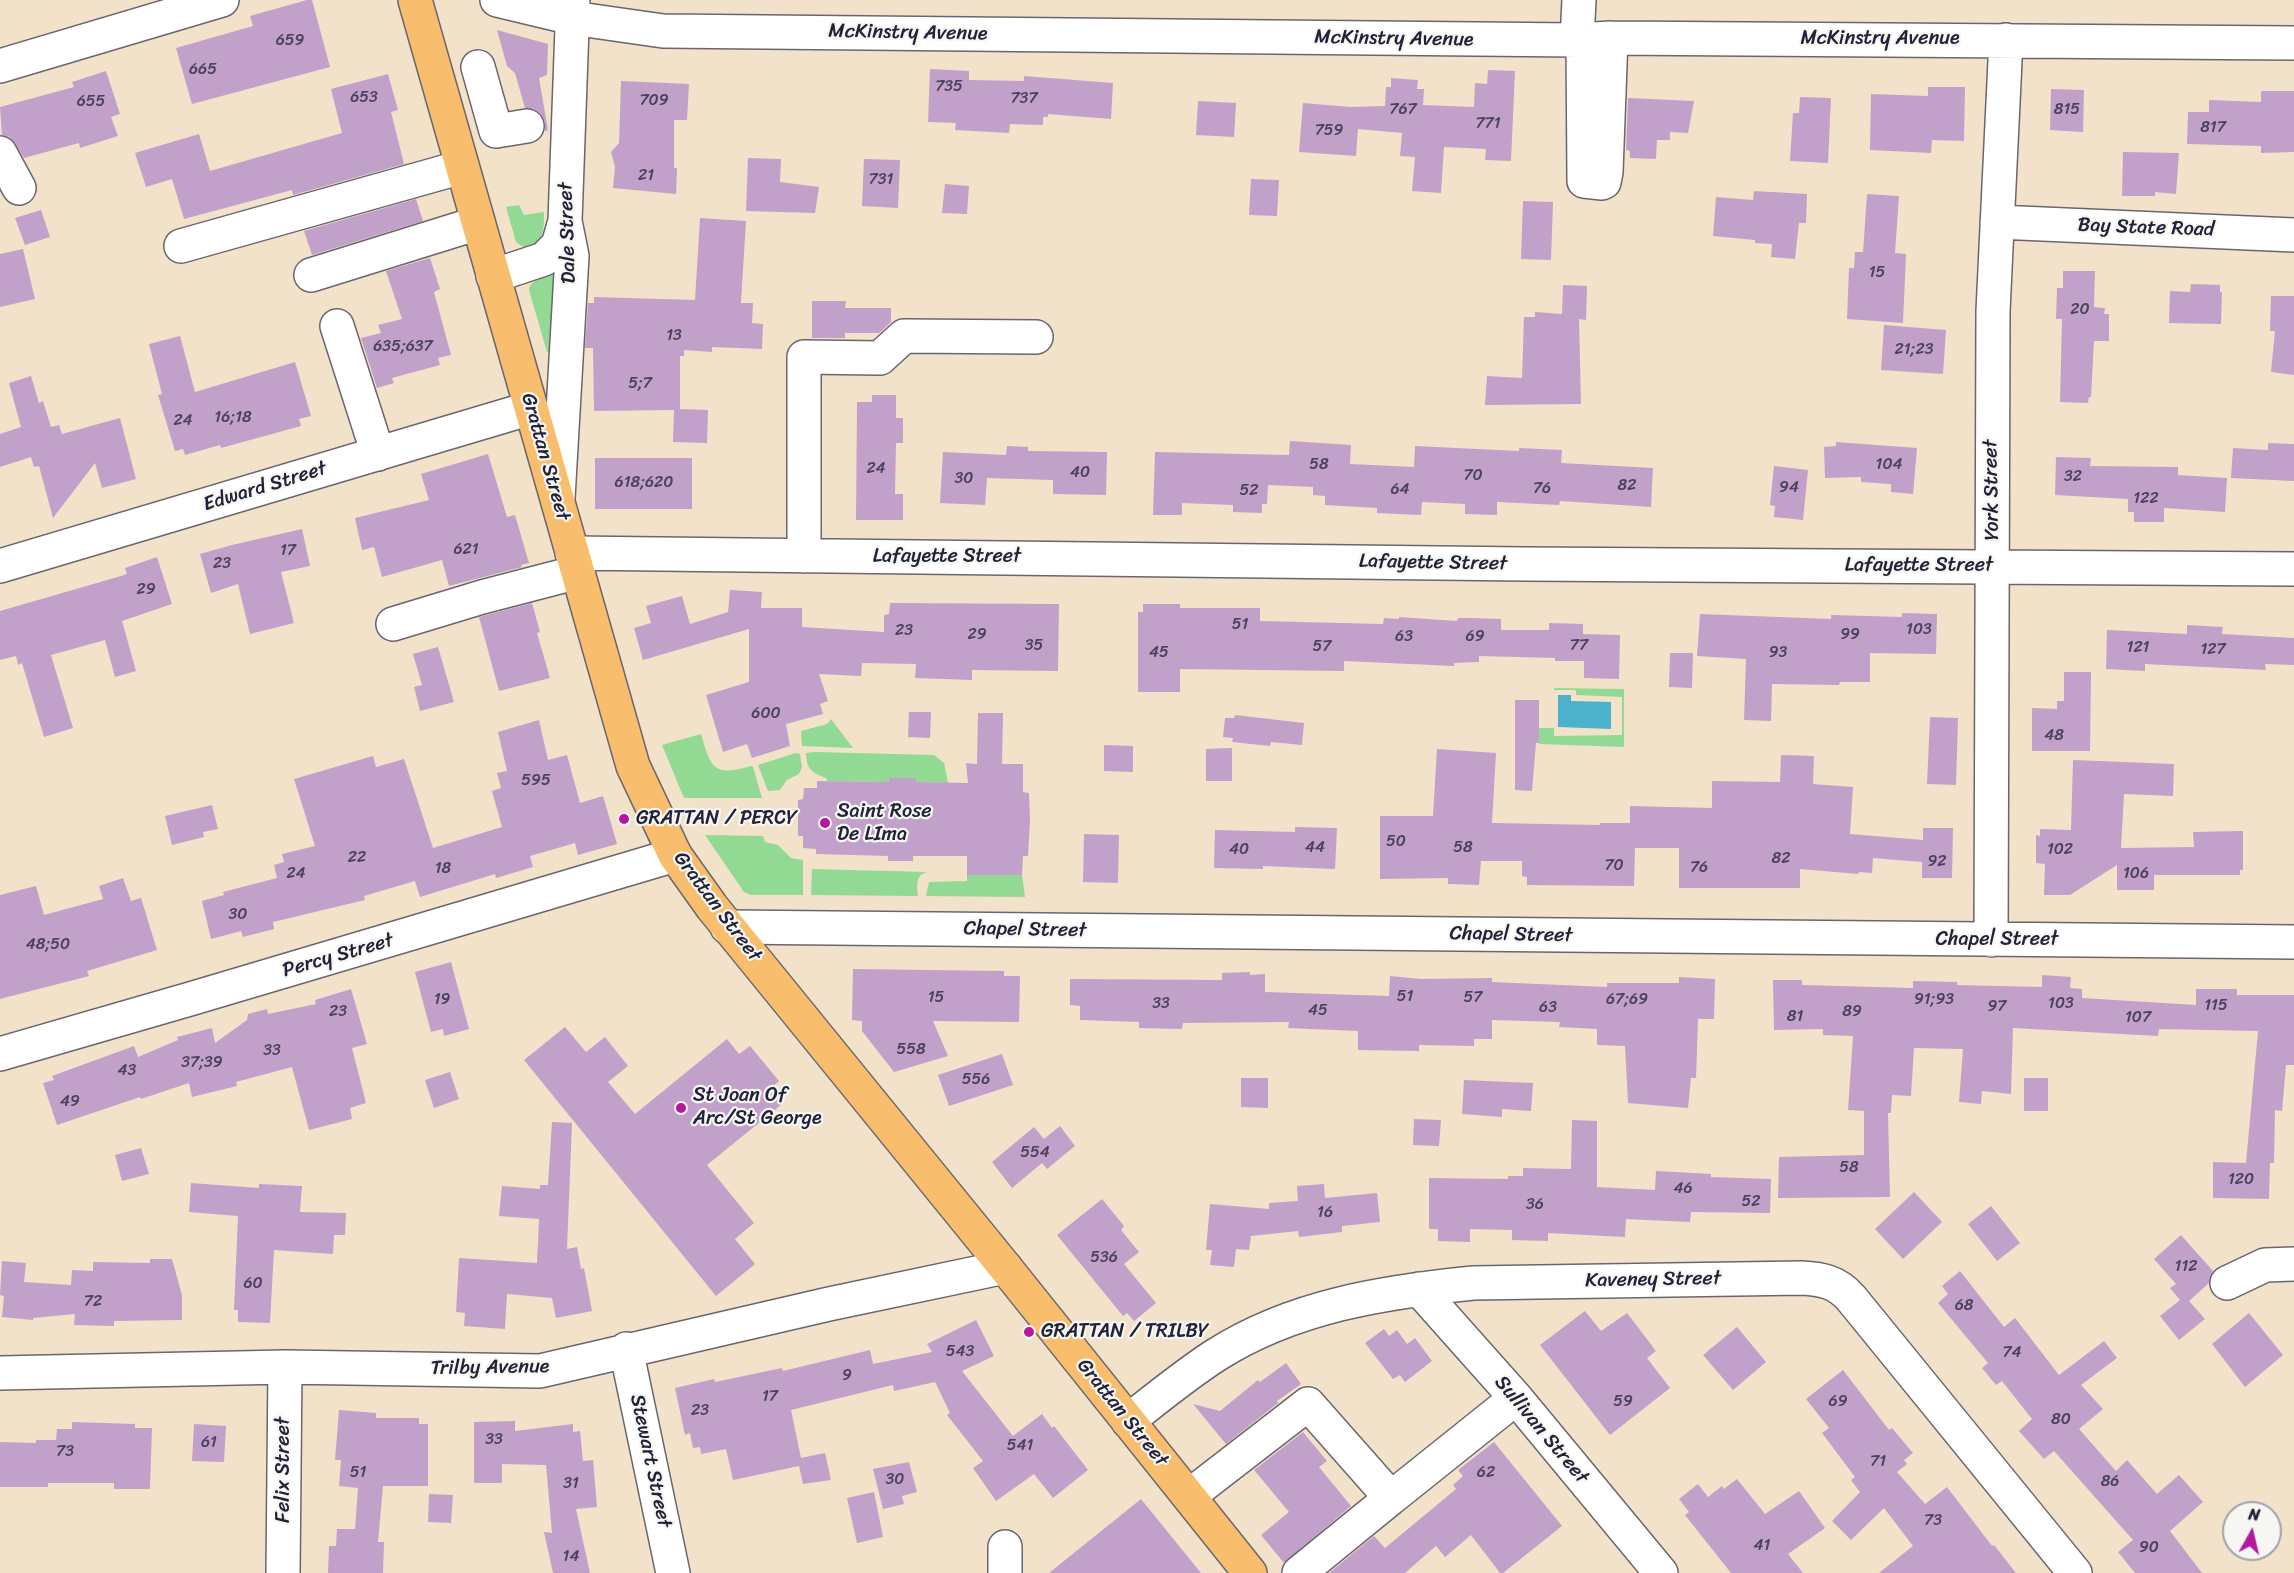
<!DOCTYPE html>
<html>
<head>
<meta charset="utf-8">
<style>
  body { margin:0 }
  #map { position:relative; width:2294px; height:1573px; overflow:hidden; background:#f2e2ca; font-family:Sriracha,sans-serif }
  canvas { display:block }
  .north { position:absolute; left:2222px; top:1501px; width:60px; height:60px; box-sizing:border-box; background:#f6f6f2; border:2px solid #a1a1a9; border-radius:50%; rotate:8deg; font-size:16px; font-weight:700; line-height:24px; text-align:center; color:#22223b }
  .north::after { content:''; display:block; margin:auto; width:21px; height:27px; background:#b5179e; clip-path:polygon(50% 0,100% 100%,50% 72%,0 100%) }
</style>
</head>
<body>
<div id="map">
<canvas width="2294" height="1573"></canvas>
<div class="north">N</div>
</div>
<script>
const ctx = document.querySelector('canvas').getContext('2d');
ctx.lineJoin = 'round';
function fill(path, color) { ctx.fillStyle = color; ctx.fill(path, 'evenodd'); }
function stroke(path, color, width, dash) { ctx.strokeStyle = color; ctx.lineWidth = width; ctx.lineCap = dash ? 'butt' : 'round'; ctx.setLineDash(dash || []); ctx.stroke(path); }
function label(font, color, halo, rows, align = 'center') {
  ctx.font = font + ' Sriracha,sans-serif'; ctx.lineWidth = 4.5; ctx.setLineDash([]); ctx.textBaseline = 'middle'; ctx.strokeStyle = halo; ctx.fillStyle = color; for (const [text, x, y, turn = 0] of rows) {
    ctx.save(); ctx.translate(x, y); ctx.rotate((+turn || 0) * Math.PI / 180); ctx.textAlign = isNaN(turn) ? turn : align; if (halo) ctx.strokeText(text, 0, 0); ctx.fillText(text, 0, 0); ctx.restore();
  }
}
fill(new Path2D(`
  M519,205L524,215L544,212C544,229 544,244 525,248L516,242L506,207Z
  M557,270L556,353L547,352L529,290C531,278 548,277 557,270Z
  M1555,688L1624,689V747L1539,744V728H1554V736L1622,735V697L1576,695V690H1553Z
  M831,719L853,748L802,746L801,731L827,724Z
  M701,734C711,768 713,777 751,766L753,767L762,798H684L662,745Z
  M815,752L934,755L944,763L948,783L916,782V778H889V782L827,781L826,778C811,772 807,770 806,753Z
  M796,753L800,754L802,767L799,774L787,780L780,790L768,791L758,765Z
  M705,835L763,836L765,842L778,845L791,858L803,860V895H751L744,892Z
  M812,869L927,872C915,875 917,886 918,896L811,895Z
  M967,875H1022L1025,897L926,896L929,882L967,881Z`), '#92d994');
fill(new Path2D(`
  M1558,695H1571V701L1611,702V729L1558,727Z`), '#4cb1cb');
fill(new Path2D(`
  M307,0H312L330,67L192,104L176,48L253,26L250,16Z
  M497,30L548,44L547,75L539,78L548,130L545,131V122L541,114L534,109L525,108L515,73L507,66Z
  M930,69L969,71V80L1024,81V76L1113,83L1111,119L1048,114V117H1043V125L1010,124L1009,133L955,130L956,123L928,122Z
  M1488,70L1515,71L1511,161L1485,160L1486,149L1444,147L1441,193L1412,191L1415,157L1400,156L1402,133L1358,129L1356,156L1299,152L1303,103L1351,107L1385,106L1386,87H1391V78L1418,80L1417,89H1424L1423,105L1474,107L1475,83L1487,84Z
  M106,71L120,114L111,117L118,136L80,148L79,143L24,158L10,137L2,135L0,107L74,87L72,82Z
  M388,74L398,110L391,112L404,164L293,195L292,190L184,219L172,179L146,187L135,153L199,134L210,171L342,133L331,89Z
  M621,81L689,84L687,120H674V168H677L676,194L613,188L615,167L611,152L619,143Z
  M1928,87H1965L1964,141L1932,140L1931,153L1870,150L1871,94L1928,96Z
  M2051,89L2084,90L2083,132L2050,130Z
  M2261,91H2294V152L2261,153V146L2187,144L2188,112H2209V100L2261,102Z
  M1800,97L1831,98L1828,163L1790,161L1793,113H1799Z
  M1628,98L1694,101L1688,133L1670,132V140H1657L1656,159L1630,158V151L1626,150Z
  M1198,101L1236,103L1234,137L1196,135Z
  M2123,152L2179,153L2176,194L2155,192V196H2122Z
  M748,158L781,159L780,182L819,187L815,213L746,211Z
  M864,159L900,160L898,208L862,206Z
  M1251,179L1279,180L1277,216L1249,215Z
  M945,184L969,186L967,214L942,213Z
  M1754,191L1807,194L1806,223H1799L1795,259L1771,257L1772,244L1755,243V240L1713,236L1716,197L1753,200Z
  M1867,194L1899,196L1895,253L1906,254L1903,323L1847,319L1849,268H1854L1855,252H1863Z
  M416,199L423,221L312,255L304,231Z
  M1523,201L1553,202L1551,260L1521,259Z
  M41,210L50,237L25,245L15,218Z
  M700,218L746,221L741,303H753L752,323L763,324L762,349L712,347V352L684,350V356H680V409L708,410L707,443L673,442L674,410L594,411L593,348H585L588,303H594V297L695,300Z
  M23,249L35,299L0,307V254Z
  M430,258L440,289L434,292L451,355L438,358L440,365L392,378L394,383L377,388L361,338L381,333L378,325L402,319L386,271Z
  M2063,271H2095L2094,307L2105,308L2104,314H2109V341H2094L2091,397H2089L2088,403L2060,402L2062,319H2056L2057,288H2063Z
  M2191,284L2220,285V292H2222L2221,324L2169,323L2170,291L2190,292Z
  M1563,285L1587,286L1586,320L1579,319L1581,404L1485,405L1487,376L1522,378L1524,317H1535V312L1562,314Z
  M2271,296H2294V375L2271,372L2275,331H2270Z
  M812,301H846L845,308H891V322L879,333H845V338H812Z
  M1884,325L1946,330L1943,374L1881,370Z
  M180,336L195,392L295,362L311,416L299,419L301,426L221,448L220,445L185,455L183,449L175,451L158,395L162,394L149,344Z
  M31,376L39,403L43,401L51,427L59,425L62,434L120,418L136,479L102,488L95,463L53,518L39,466L34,467L31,457L0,467V434L21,427L9,383Z
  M872,395H896V418H903V443H896L895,494H903V520H856L857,402H872Z
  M1290,441L1351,445L1350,464L1414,467L1415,446L1519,451V448L1562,450L1561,463L1653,468L1651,507L1560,501L1559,505L1497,502V515L1465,514V504L1422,502L1421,515L1377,513V508L1325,505V496L1313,495V487L1268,485L1267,504H1262V513L1233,512V505L1182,503V515H1153L1155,452L1289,455Z
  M1836,442L1917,448L1913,494L1891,492V484L1861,482V477L1825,478L1824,447L1836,446Z
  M2268,443L2294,444V481L2231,478L2233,448L2268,450Z
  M1007,446L1028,447V451L1107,452L1106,495L1053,494V480L987,478L985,505L940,503L943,452L1006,455Z
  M488,454L507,517L515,515L529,563L521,565L522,567L449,586L442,560L382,577L374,547L362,550L355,518L429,500L421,474Z
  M2056,457L2091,458L2090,466L2178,467V475L2227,478L2225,512L2164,508V522H2134V512H2128V499L2055,495Z
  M595,458H692V509H595Z
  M1774,466L1808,470L1803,520L1774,517L1775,506L1770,505Z
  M302,529L310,566L281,572L294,623L250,634L238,584L211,593L200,554L232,545Z
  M157,557L172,604L122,621L136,671L115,677L105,640L51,655L73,728L44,737L22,663L18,665L16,656L0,660V611L121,576L127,574L125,568Z
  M730,590L762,592L761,608H802V627L884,632V615L889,614L890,603L1059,604L1058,671L972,670V680L915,678L916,664L862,663L861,676L819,674L828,701L820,704L823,714L786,724L790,746L752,758L747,744L723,752L706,695L749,682V629L643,660L634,628L651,623L646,606L682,596L690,624L728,612Z
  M532,603L540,632L537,633L550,678L499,691L479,617Z
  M1143,604H1180V608H1260V621L1383,624L1384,618L1399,619V617L1457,621L1458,618H1472L1501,619V630H1549V623L1583,624V634L1620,635L1619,679L1584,678V661H1555V658L1479,656V662L1454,663V666L1344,661V671L1180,669V692H1138V612H1143Z
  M1902,613L1937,614L1936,654L1870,653V682H1840L1839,685L1772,684L1771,721L1744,720L1746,659L1697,656L1700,614L1831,619V615L1902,617Z
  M2187,625L2223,627L2222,634L2294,638V665L2265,664L2266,670L2145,664V671L2106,669L2107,630L2187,634Z
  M438,647L454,702L420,711L414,687L422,685L413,654Z
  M1670,653H1693L1692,688L1669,687Z
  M2064,672H2091L2090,751H2032V708L2057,709V701H2064Z
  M1515,700H1539V743H1536L1532,791L1515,790Z
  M909,712H931L930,738L908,737Z
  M978,713H1003L1002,764H1023V792L1029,793L1030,821L1028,856H1023L1022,875H967V856H913V861H888V856L816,854V849L803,848V836H798V800L803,799L804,788H817V781L889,782V778H916V782L968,783L966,763L977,764Z
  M1235,715L1304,723L1302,745L1271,742L1270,746L1232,742L1233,738L1223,737L1225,718H1234Z
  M1930,717L1958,718L1956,785L1927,784Z
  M539,720L548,760L567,755L580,803L603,796L617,844L578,855L575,843L530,856L533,867L496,878L495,874L420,897L415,881L364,896L365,900L273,922L274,929L243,937L241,931L211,939L202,901L224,895L223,892L277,878L274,865L284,862L282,854L315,846L294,779L373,756L376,767L404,759L433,848L502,827L492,791L501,788L497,773L507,771L498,732Z
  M1104,745L1133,746V772L1104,771Z
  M1232,748V781H1206V749Z
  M1437,749L1496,753L1492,823L1600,825V823H1630V806L1712,808V781L1780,782L1781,755L1814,756L1813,784L1853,787L1850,834L1923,840V828H1953L1952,878H1922V862L1873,858L1872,873L1859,872L1858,874L1800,869V888H1679V848H1635L1634,886L1527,885V877L1522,876V861H1481L1479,885L1448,884V878L1380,879V816H1433Z
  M2073,760L2174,764L2173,796L2124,794L2121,848L2194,847L2193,832L2243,831V870H2240V875H2154V890H2117V865L2070,895H2044L2045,864L2036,863V835L2040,836V829L2071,830Z
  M212,805L218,829L203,832L204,837L172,845L165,816Z
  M1295,827L1337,828L1335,869L1263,866V869L1214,868L1215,830L1295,832Z
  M1084,834L1119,835L1118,883L1083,882Z
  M123,878L131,901L141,898L157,950L87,971L89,976L0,999V895L36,886L44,915L103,899L99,886Z
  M451,962L469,1029L444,1036L443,1029L431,1032L415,972Z
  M853,969L1004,971V976H1020L1019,1022L933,1021L948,1056L894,1072L862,1031V1021L852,1020Z
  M1250,972V975L1265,974V992L1389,996L1390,976L1421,979L1492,978V982L1607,987V983H1679V977L1715,979L1714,1019H1698L1696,1078H1691L1688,1108L1628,1103L1625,1046L1597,1045V1029L1559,1027L1560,1022L1492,1020V1039H1474V1046L1419,1045V1051L1358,1050V1031L1288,1028L1289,1022L1183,1023L1182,1029L1139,1028V1022L1080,1020V1006L1070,1005V979L1222,980V973Z
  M2042,975L2071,977L2070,988L2082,989V998L2196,1005V989H2237V995H2294V1065H2286L2282,1111L2275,1110L2274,1163H2270L2269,1199L2213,1198V1162L2246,1163L2258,1031L2159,1029L2158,1036L2013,1028L2011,1094L1982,1091L1981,1104L1959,1102L1963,1049L1914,1048L1911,1096L1892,1095L1891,1113H1888L1890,1197L1778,1198L1779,1157L1864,1155V1111L1848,1110L1853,1036L1823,1035V1029L1774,1030L1773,980H1802V985L1913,988V981L1957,982V985L2042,987Z
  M351,989L367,1044L352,1048L366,1103L350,1108L352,1119L309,1130L292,1067L236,1082L237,1086L192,1097L189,1083L141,1099L140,1097L57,1125L43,1083L54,1080L52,1076L134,1046L138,1057L178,1040L177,1037L212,1028L215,1043L247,1020L248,1014L267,1009L268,1014L316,1004L315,1000Z
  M565,1027L586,1052L605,1037L628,1066L608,1082L635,1114L727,1039L739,1054L750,1046L779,1081L769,1090L782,1104L707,1165L754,1223L735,1239L755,1264L716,1296L524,1060Z
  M1002,1054L1013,1085L949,1106L938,1075Z
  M450,1072L459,1099L434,1108L425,1080Z
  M1241,1078H1268V1108L1241,1107Z
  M2024,1078H2048V1111H2024Z
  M1464,1080L1533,1083L1531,1111L1502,1109V1117L1462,1114Z
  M1414,1119L1441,1120L1439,1146L1413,1145Z
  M1572,1120L1597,1121V1187L1655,1190L1656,1171L1711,1174V1177L1771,1179L1770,1213L1691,1212L1690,1222L1626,1219L1625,1237L1548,1233V1241L1512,1240V1230L1470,1229V1242L1438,1241V1229H1429V1178L1508,1179V1176H1523V1168L1571,1169Z
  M552,1122L572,1123L567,1249L577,1247L581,1269L584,1268L592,1311L556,1318L552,1298L507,1294L505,1329L464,1326L465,1313L456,1312L459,1258L537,1263L539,1219L499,1216L502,1186L540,1189V1185H548Z
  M1060,1126L1075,1146L1047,1169L1042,1163L1012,1188L992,1162L1034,1127L1044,1139Z
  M141,1148L149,1174L122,1181L115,1155Z
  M191,1183L259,1188V1184L302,1186L300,1212L346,1213L345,1235H334L333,1254L274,1250L270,1323L238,1322V1310H234L238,1216L189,1212Z
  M1324,1184L1325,1198L1377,1193L1380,1222L1342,1226V1232L1299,1237L1298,1231L1251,1236L1249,1250L1236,1249L1234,1267L1210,1265L1212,1250H1206L1210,1204L1269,1209V1203L1298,1201L1297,1186Z
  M1914,1192L1942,1222L1903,1259L1875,1229Z
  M1102,1199L1124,1226L1121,1230L1139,1252L1124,1264L1156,1303L1134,1321L1127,1313L1123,1316L1057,1235Z
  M1991,1206L2020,1243L1997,1261L1968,1224Z
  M2181,1235L2213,1271L2209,1283L2189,1301L2205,1319L2179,1340L2160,1316L2180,1300L2170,1288L2176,1284L2154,1259Z
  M150,1259H172L182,1295V1320L114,1321V1326L74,1325L75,1314L33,1318V1320L2,1317L4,1296L0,1295L2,1261L26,1263L24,1282L71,1285L72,1270L93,1271V1262L150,1263Z
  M1960,1271L2004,1327L2015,1318L2059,1375L2104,1341L2117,1358L2081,1385L2103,1409L2079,1429L2116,1471L2127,1460L2157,1494L2179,1475L2203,1502L2170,1531L2202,1573H2135L2118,1552L2133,1540L2054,1451L2044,1459L2019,1431L2032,1419L2002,1381L1996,1385L1982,1368L1988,1363L1938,1303L1948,1294L1942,1286Z
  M1585,1311L1601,1331L1627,1313L1656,1351L1647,1358L1670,1388L1610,1435L1540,1345Z
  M2249,1313L2283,1355L2245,1387L2212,1344Z
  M976,1320L994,1356L962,1371L1013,1436L1042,1414L1052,1428L1054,1426L1088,1470L1053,1498L1034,1474L996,1501L973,1468L983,1461L947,1415L950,1413L935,1382L894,1391L893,1385L791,1410L801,1458L825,1453L831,1480L803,1484L799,1466L733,1480L726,1449L701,1454L700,1447L693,1448L690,1433L685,1435L675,1388L714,1379L715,1382L782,1368L783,1371L870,1350L873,1364L932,1352L927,1344Z
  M1737,1327L1766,1362L1733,1390L1703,1355Z
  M1384,1329L1389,1336L1397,1330L1407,1344L1415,1338L1432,1361L1405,1382L1400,1375L1393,1379L1365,1343Z
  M1286,1363L1301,1384L1277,1401L1278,1403L1226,1444L1193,1404L1220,1411L1258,1380L1260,1382Z
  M1843,1370L1889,1430L1892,1428L1913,1453L1904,1460L1907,1464L1897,1472L1925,1504L1947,1487L1992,1546L1994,1545L2016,1573H1879L1913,1546L1884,1508L1851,1540L1832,1521L1860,1492L1851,1480L1855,1477L1822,1433L1829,1428L1806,1399Z
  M339,1410L376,1413V1418H419V1424H428V1486H383L378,1542H384L383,1573H328L329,1546H336L337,1529H355L358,1488L339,1486L341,1460H335Z
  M515,1421V1431L573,1424V1432L580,1431L583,1461L593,1460L597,1507L576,1509L590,1573H553L544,1532L552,1533L546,1465L502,1464V1483H474V1422Z
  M72,1422L135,1424V1428H152L150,1489H114V1483H48V1487H0V1442L36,1443V1440H56L57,1429H72Z
  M194,1424L226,1426L224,1462L192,1461Z
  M1303,1432L1327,1461L1319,1467L1351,1506L1284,1563L1261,1535L1289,1512L1254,1470Z
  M1494,1442L1562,1526L1503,1573H1500L1471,1535L1445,1557L1436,1546L1405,1573H1329L1374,1536L1385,1548L1456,1489L1453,1485L1463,1476L1458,1470Z
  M909,1462L917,1492L902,1496L904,1504L883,1509L873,1469Z
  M1737,1479L1765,1514L1799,1491L1825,1528L1788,1554L1803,1573H1731L1685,1515L1689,1512L1679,1499L1698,1484L1708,1497L1722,1486L1724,1489Z
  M874,1492L883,1537L857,1543L847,1498Z
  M429,1494L453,1495L451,1523L428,1522Z
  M1141,1499L1201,1573H1049Z`), '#c1a1c9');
const minor = new Path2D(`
  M497,0L572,18L663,31L1577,40L1611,38L2294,43
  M1577,40L1579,0
  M1583,40L1584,181L1602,183L1604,182L1606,172L1611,38
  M0,66L222,0
  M478,67L496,131L527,126
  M0,153L19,188
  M1997,222L2294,235
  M181,246L462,167
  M311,275L478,223
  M493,276L544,259L558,245L565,221
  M337,326L378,454
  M558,498L572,256L565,221L573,0
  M572,553L1524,564L2294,569
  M804,556V357L880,358L904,336L1036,337
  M0,566L531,408
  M393,624L482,597L578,572
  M727,927L2294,942
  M1991,940L1993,311L2006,40
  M0,1054L190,999L675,855
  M2227,1283L2265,1265L2294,1264
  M1419,1289L1516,1398L1661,1573
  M626,1349L673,1573
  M0,1373L285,1367L540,1371L829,1304L1005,1267
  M1128,1421C1157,1398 1185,1375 1216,1355C1293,1306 1384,1292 1473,1283L1802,1278C1822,1279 1837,1282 1851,1298L2075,1573
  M1189,1496L1308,1404L1391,1498L1516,1398
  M283,1573L285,1367
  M1005,1573V1547
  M1299,1573L1391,1498`);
const major = new Path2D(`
  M415,0L633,766L675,855L712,907L1005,1267L1250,1573`);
stroke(minor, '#6b656d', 36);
stroke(major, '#6b656d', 36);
stroke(minor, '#fff', 33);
stroke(major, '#f9be6d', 33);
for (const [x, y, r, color] of [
  [624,819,6,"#b5179e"],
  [825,823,6,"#b5179e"],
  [681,1108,6,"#b5179e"],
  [1029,1332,6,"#b5179e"]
]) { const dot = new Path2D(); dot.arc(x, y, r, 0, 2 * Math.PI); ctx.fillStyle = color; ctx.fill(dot); stroke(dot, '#f6f6f2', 2); }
label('16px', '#4a425e', null, [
  ["659",290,41],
  ["665",203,70],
  ["735",949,87],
  ["653",364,98],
  ["737",1024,99],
  ["709",654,101],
  ["655",91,102],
  ["767",1403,110],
  ["815",2067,110],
  ["771",1488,124],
  ["817",2213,128],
  ["759",1329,131],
  ["21",646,176],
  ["731",881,180],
  ["15",1877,273],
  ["20",2080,310],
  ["13",674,336],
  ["635;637",403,347],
  ["21;23",1914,350],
  ["5;7",640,384],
  ["16;18",233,418],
  ["24",183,421],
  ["58",1319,465],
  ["104",1889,465],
  ["24",876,469],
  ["40",1080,473],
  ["70",1473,476],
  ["32",2073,477],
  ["30",964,479],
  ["618;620",644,483],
  ["82",1627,486],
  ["94",1789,488],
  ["76",1542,489],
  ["64",1400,490],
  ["52",1249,491],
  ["122",2146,499],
  ["621",466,550],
  ["17",288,551],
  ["23",222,564],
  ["29",146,590],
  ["51",1240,625],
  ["103",1919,630],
  ["23",904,631],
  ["29",977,635],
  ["99",1850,635],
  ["63",1404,637],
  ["69",1475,637],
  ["35",1034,646],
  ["77",1579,646],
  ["57",1322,647],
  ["121",2138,648],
  ["127",2213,650],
  ["45",1159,653],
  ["93",1778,653],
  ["600",766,714],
  ["48",2054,736],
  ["595",536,781],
  ["50",1396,842],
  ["44",1315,848],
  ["58",1463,848],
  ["40",1239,850],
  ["102",2060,850],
  ["22",357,858],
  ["82",1781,859],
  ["92",1937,862],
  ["70",1614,866],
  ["76",1699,868],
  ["18",443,869],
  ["24",296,874],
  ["106",2136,874],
  ["30",238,915],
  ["48;50",48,945],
  ["51",1405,997],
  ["15",936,998],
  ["57",1473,998],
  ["19",442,1000],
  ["67;69",1627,1000],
  ["91;93",1934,1000],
  ["33",1161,1004],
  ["103",2061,1004],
  ["115",2216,1006],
  ["97",1997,1007],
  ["63",1548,1008],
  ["45",1318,1011],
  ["23",338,1012],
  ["89",1852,1012],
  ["81",1795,1017],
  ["107",2138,1018],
  ["558",911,1050],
  ["33",272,1051],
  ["37;39",202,1063],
  ["43",127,1071],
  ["556",976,1080],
  ["49",70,1102],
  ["554",1035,1153],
  ["58",1849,1168],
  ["120",2241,1180],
  ["46",1683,1189],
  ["52",1751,1202],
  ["36",1535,1205],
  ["16",1325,1213],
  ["536",1104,1258],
  ["112",2186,1267],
  ["60",253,1284],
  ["72",93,1302],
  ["68",1964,1306],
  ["543",960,1352],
  ["74",2012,1353],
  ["9",847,1376],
  ["17",770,1397],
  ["59",1623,1402],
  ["69",1838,1402],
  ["23",700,1411],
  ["80",2061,1420],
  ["33",494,1440],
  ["61",209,1443],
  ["541",1020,1446],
  ["73",65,1452],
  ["71",1878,1462],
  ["51",358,1473],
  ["62",1486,1473],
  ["30",895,1480],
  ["86",2110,1482],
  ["31",571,1484],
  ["73",1933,1521],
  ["41",1762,1546],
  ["90",2149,1548],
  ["14",571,1557]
]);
label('20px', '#22223b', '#f6f6f2', [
  ["McKinstry Avenue",908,33,1],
  ["McKinstry Avenue",1394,39,1],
  ["McKinstry Avenue",1880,39],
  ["Bay State Road",2146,228,2],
  ["Dale Street",568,233,-92],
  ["Grattan Street",545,457,74],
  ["Edward Street",265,487,-17],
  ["York Street",1992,490,-91],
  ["Lafayette Street",947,557],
  ["Lafayette Street",1433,563,1],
  ["Lafayette Street",1919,566],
  ["Grattan Street",717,907,53],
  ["Chapel Street",1025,930,1],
  ["Chapel Street",1511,935,1],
  ["Chapel Street",1997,940],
  ["Percy Street",338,956,-16],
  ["Kaveney Street",1653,1280,-1],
  ["Trilby Avenue",490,1368,-1],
  ["Grattan Street",1122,1413,51],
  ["Sullivan Street",1541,1430,50],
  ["Stewart Street",650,1461,78],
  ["Felix Street",284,1470,-90]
]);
label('20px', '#22223b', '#f6f6f2', [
  ["Saint Rose",837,812],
  ["De LIma",837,835],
  ["GRATTAN / PERCY",636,819],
  ["St Joan Of",693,1096],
  ["Arc/St George",693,1119],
  ["GRATTAN / TRILBY",1041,1332]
], 'left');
</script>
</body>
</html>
